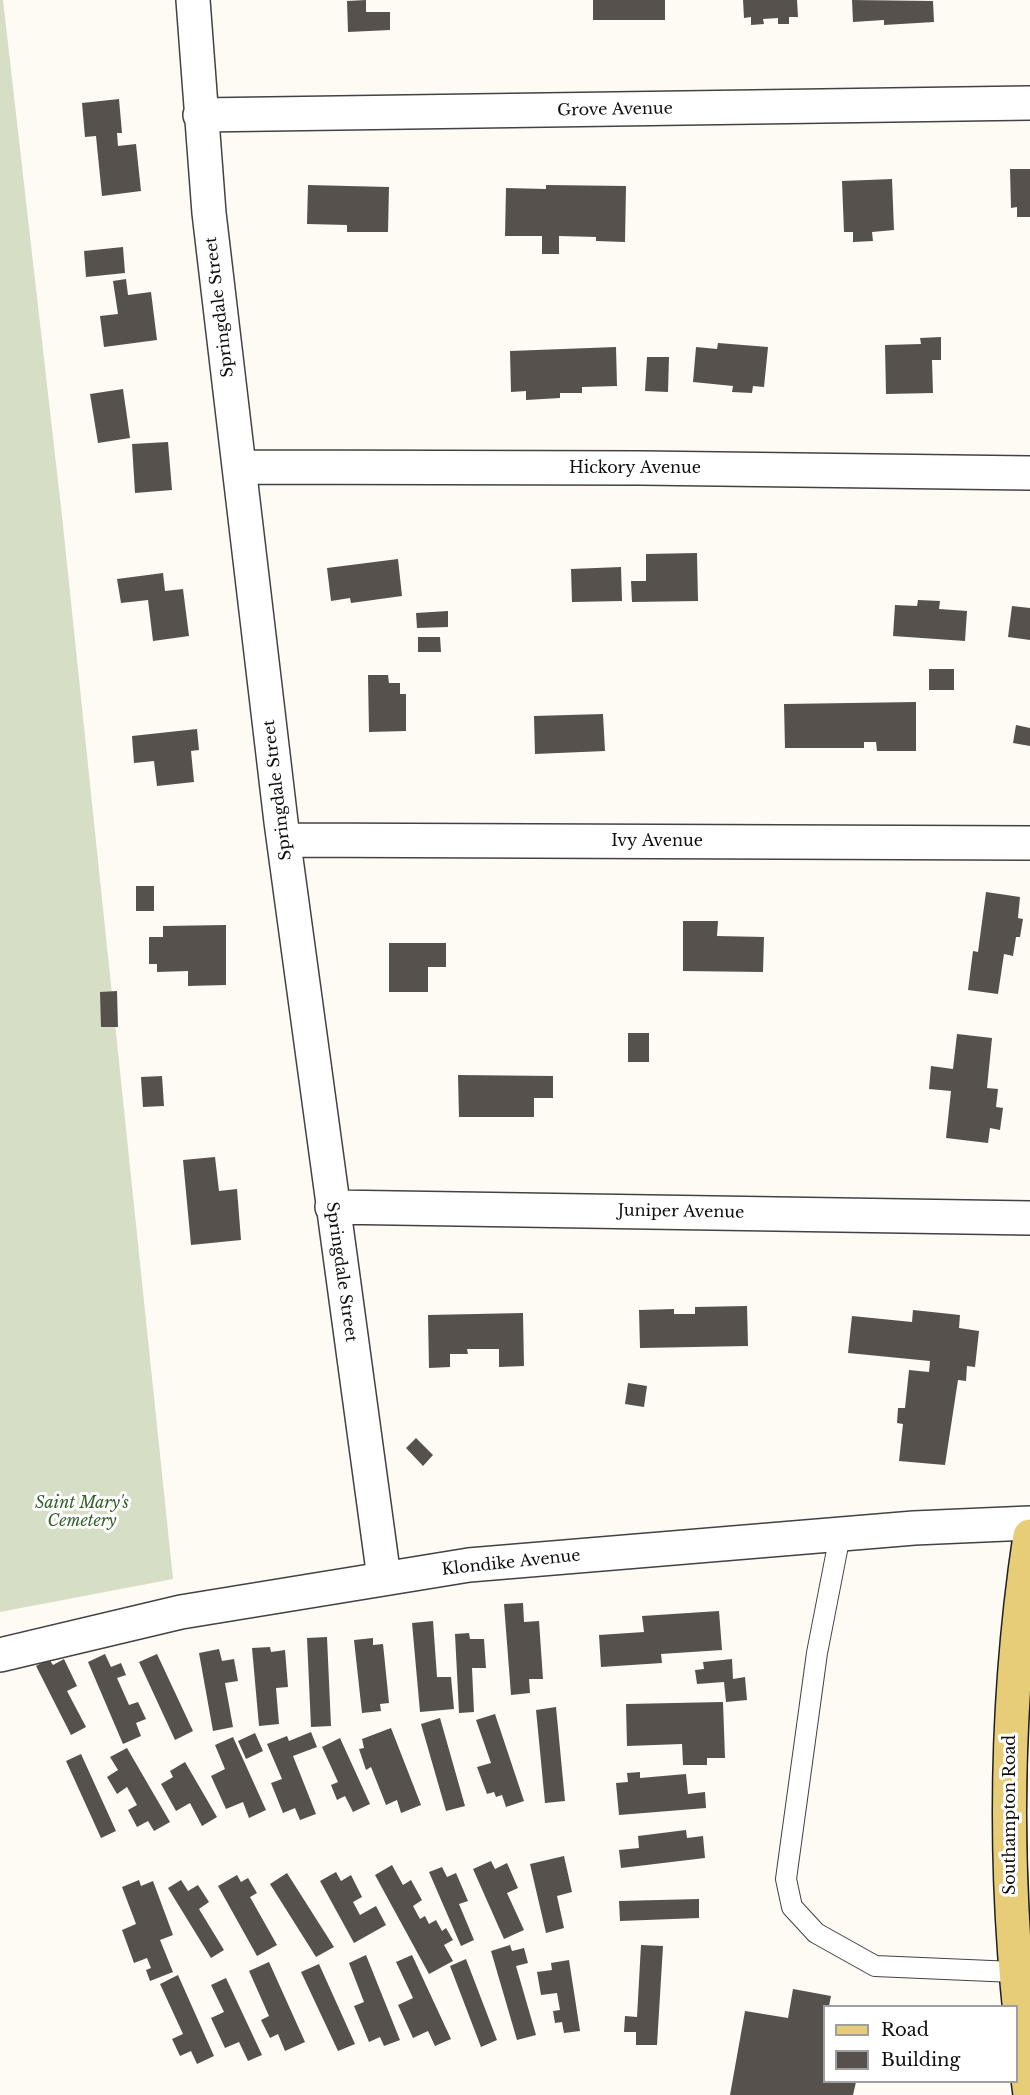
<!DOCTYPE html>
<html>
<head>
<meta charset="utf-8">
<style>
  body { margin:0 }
  #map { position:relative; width:1030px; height:2095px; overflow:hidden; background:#fdfbf3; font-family:"Libre Baskerville",serif }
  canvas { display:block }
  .legend { position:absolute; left:823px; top:2005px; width:195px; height:78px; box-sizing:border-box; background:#fff; border:2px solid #9f9f9f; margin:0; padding:8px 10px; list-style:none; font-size:18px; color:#0f0f0f }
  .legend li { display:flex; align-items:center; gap:12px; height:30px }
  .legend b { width:30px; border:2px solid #9f9f9f }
</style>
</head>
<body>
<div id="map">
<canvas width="1030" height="2095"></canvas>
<ul class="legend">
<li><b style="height:8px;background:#e8cd78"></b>Road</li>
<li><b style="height:16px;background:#57514d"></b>Building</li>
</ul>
</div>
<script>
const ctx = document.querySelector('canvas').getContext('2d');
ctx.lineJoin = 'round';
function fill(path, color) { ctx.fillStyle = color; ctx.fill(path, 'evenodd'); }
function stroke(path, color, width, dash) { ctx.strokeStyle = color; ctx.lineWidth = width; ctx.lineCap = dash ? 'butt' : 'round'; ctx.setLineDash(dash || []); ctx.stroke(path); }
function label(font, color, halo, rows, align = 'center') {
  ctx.font = font + ' "Libre Baskerville",serif'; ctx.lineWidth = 6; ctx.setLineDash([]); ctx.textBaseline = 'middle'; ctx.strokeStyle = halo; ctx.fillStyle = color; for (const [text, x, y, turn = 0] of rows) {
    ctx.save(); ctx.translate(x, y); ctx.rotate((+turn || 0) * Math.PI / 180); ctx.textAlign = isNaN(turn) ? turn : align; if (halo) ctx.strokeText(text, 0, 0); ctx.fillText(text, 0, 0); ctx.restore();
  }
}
fill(new Path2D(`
  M0,0H3L62,516L173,1579L0,1612Z`), '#d6dec5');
fill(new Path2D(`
  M366,0V12H390V30L348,32L347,1Z
  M593,0H665V20H593Z
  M743,0H797L798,17H789V24H778V18L763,19L764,24L751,25V17L744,18Z
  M852,0L933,1L934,22L884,25V20L853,22Z
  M119,99L122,133H117L118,146L136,144L141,191L102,196L96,136L85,137L82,103Z
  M1010,169H1030V217H1017V207L1011,208Z
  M892,179L894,230L872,232L873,241L853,242V232H844L842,181Z
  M308,185L389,187L388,232H347V225L307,224Z
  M546,185L626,186L625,242L596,241V237L559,236V254H542V236H505L506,188L546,189Z
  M123,247L125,273L86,277L84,251Z
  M126,279L128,295L151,292L157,340L104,347L100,316L118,314L113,281Z
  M941,337V360H932L933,393L886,394L885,345L921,344L920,338Z
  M718,343L768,347L764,387L753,386L752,393L732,392L733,386L693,382L696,347L717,349Z
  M616,347L617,386L582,387V393H560V398L526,400V391L511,392L510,351Z
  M647,357H669L668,392L645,391Z
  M123,389L130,438L98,443L90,394Z
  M168,442L172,490L135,493L132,444Z
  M697,553L698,601L632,602L631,581H646V554Z
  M398,559L402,596L351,603L350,598L331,601L327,568Z
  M621,567L622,601L572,602L571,569Z
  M163,573L165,591L183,589L189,636L153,641L148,600L121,603L117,579Z
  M918,600L940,601L939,609L967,611L965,641L893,636L895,605L917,606Z
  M1012,606L1030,608V640L1008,637Z
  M448,611V627L417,628L416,613Z
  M418,637H440L441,652H418Z
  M929,669H954V690H929Z
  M368,675H388L389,683H400V694H406V731L369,732Z
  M916,702V751H877L876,742H864V748H785L784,704Z
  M603,714L605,751L535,754L534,716Z
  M1016,725L1030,728V746L1013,743Z
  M197,729L199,750L191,751L194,782L157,786L154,761L134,763L132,736Z
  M136,886H154V911H136Z
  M986,892L1020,897L1018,918L1023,919L1020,937H1016L1013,956L1004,954L998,994L968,990L973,951L978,952Z
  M683,921H718L717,936L764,937L763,972L683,971Z
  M226,925V985L188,986V971L157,972V964H149V937H163V926Z
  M389,943H446V967H428V992H389Z
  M117,991L118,1027H101L100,992Z
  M628,1033H649V1062H628Z
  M957,1034L992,1038L987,1088L998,1089L996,1107L1003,1108L1000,1130L990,1128L988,1143L946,1138L951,1091L929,1089L931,1066L953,1069Z
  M458,1075L553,1076V1098H534V1117H459Z
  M162,1076L164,1106L143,1107L141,1077Z
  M215,1157L219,1191L237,1189L241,1240L191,1245L183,1160Z
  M747,1306L748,1346L640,1348L639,1310L674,1309V1314H695V1307Z
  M913,1310L960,1315L959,1328L979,1331L975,1367L967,1366L966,1381L958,1380L945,1465L899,1461L903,1424L897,1423L898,1408H905L909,1370L929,1372L930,1361L848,1353L852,1316L912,1322Z
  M523,1313L524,1366L499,1367V1349H467L468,1354H450V1367L429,1368L428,1315Z
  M628,1383L647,1386L644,1407L625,1404Z
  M416,1438L433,1455L423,1466L406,1448Z
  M523,1603L524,1622L539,1621L543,1679H529L530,1693L511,1695L504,1604Z
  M719,1611L722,1650L661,1654L662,1663L601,1667L599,1635L644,1632L642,1616Z
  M433,1621L437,1677H451L454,1709L420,1712L412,1623Z
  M469,1633L470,1639H484L486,1668H472L474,1712L459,1713L455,1634Z
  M327,1637L331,1726L311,1727L307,1638Z
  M373,1638V1645L383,1644L389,1703L380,1704L381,1711L362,1713L354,1640Z
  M270,1647L271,1652L285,1650L288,1687L276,1688L279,1724L259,1726L252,1648Z
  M219,1649L222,1661L234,1659L238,1681L225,1683L233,1727L213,1731L199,1653Z
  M105,1654L111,1667L121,1663L126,1675L117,1678L129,1705L138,1702L146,1719L136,1723L141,1736L123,1744L88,1662Z
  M157,1654L193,1731L175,1740L139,1662Z
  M49,1659L53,1665L64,1659L77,1686L67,1691L86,1727L71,1735L36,1666Z
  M732,1659L733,1679L745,1677L747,1700L726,1702L724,1682L697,1684L695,1670L704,1669L703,1662Z
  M723,1702L725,1758H707V1765H683L682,1744L627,1746L626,1704Z
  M556,1707L565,1801L545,1803L536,1710Z
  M495,1714L524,1801L506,1807L502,1795L496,1797L494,1792L487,1794L477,1767L491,1763L476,1720Z
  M440,1718L465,1806L446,1811L421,1724Z
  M391,1728L421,1805L401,1813L397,1800L386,1805L371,1767L366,1770L359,1749L364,1748L362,1739Z
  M311,1732L317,1747L293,1756L316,1814L300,1820L295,1808L283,1813L271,1783L282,1779L267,1744L287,1736L289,1741Z
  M255,1733L263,1751L246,1759L238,1741Z
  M233,1737L266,1810L249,1818L243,1802L226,1809L211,1776L225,1769L215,1745Z
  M340,1738L370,1804L353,1812L345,1796L337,1800L331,1785L338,1782L322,1747Z
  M127,1748L170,1822L154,1831L148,1821L137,1827L128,1810L137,1805L127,1787L117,1794L107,1777L118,1770L110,1757Z
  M81,1754L116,1831L101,1838L66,1761Z
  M185,1762L217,1817L202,1826L190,1803L176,1811L161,1784L173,1777L170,1771Z
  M640,1772V1778L686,1774L688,1794L705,1792L706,1808L619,1815L616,1783L628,1782L627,1773Z
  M686,1830L687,1838L703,1836L705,1858L621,1868L619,1850L639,1848L638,1836Z
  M564,1856L572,1892L557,1896L564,1928L546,1933L530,1864Z
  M491,1861L495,1869L507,1863L518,1888L507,1893L524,1930L504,1939L473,1869Z
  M392,1865L403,1885L411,1880L422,1900L413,1906L420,1919L425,1916L429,1924L436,1920L442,1931L446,1928L453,1940L444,1945L453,1961L429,1974L375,1875Z
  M442,1867L447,1877L456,1873L468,1901L459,1904L474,1940L461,1946L429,1872Z
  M336,1872L341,1881L351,1875L362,1897L353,1902L360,1915L376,1906L386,1925L354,1943L320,1881Z
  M287,1873L334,1947L316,1957L270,1884Z
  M237,1875L241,1882L248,1878L257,1893L250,1897L277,1945L257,1956L218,1886Z
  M139,1880L141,1886L153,1881L173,1935L160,1940L173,1972L150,1981L146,1970L151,1968L147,1958L134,1963L122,1930L136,1924L122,1887Z
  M181,1880L188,1891L198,1885L209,1902L199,1909L224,1950L211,1958L168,1888Z
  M699,1899V1918L620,1921L619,1901Z
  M510,1945L512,1951L524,1948L528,1963L516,1966L536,2035L517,2040L491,1951Z
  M641,1945L663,1946L657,2045H636V2032H624L625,2016L637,2017Z
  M366,1955L400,2040L384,2046L380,2037L369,2042L354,2006L364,2002L349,1963Z
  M412,1955L451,2039L435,2046L428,2031L413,2038L398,2005L413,1998L396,1962Z
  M466,1959L497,2040L481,2047L450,1966Z
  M569,1960L580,2031L564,2033L562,2022L555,2023L553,2011L560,2010L557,1993L541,1995L537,1972L552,1970L551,1963Z
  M269,1962L305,2042L285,2051L278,2034L270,2038L261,2020L269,2016L249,1971Z
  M319,1964L355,2044L338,2051L301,1972Z
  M178,1975L214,2056L197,2064L191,2051L180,2056L172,2039L183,2034L160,1984Z
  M226,1978L262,2055L248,2061L239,2042L225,2048L211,2018L224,2012L211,1985Z
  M793,1989L831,1996L829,2006H824V2082H856L853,2095H730L745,2011L788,2018Z`), '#57514d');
const service = new Path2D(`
  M840,1535L817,1653L786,1879L792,1907L816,1933L875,1966L1014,1972`);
const minor = new Path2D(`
  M193,0L209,213L281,822L384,1578
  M200,115L1030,103
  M239,467L641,468L1030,473
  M284,840L1030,843
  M332,1207L1030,1218
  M0,1655L181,1612L469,1565L914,1528L1030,1523`);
const primary = new Path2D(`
  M1030,1536C1002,1723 1003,1907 1030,2094`);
stroke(service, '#424242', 22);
stroke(minor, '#424242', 36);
stroke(primary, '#202020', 36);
stroke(service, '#fff', 20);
stroke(minor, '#fff', 33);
stroke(primary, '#e8cd78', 33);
label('16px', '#0f0f0f', '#fff', [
  ["Grove Avenue",615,110,-1],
  ["Springdale Street",220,307,-97],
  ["Hickory Avenue",635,468],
  ["Springdale Street",278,790,-97],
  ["Ivy Avenue",657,841],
  ["Juniper Avenue",681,1212,1],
  ["Springdale Street",341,1272,82],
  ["Klondike Avenue",511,1563,-6],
  ["Southampton Road",1010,1815,-90]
]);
label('italic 16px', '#326027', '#fff', [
  ["Saint Mary's",82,1503],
  ["Cemetery",82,1521]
]);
</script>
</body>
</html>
